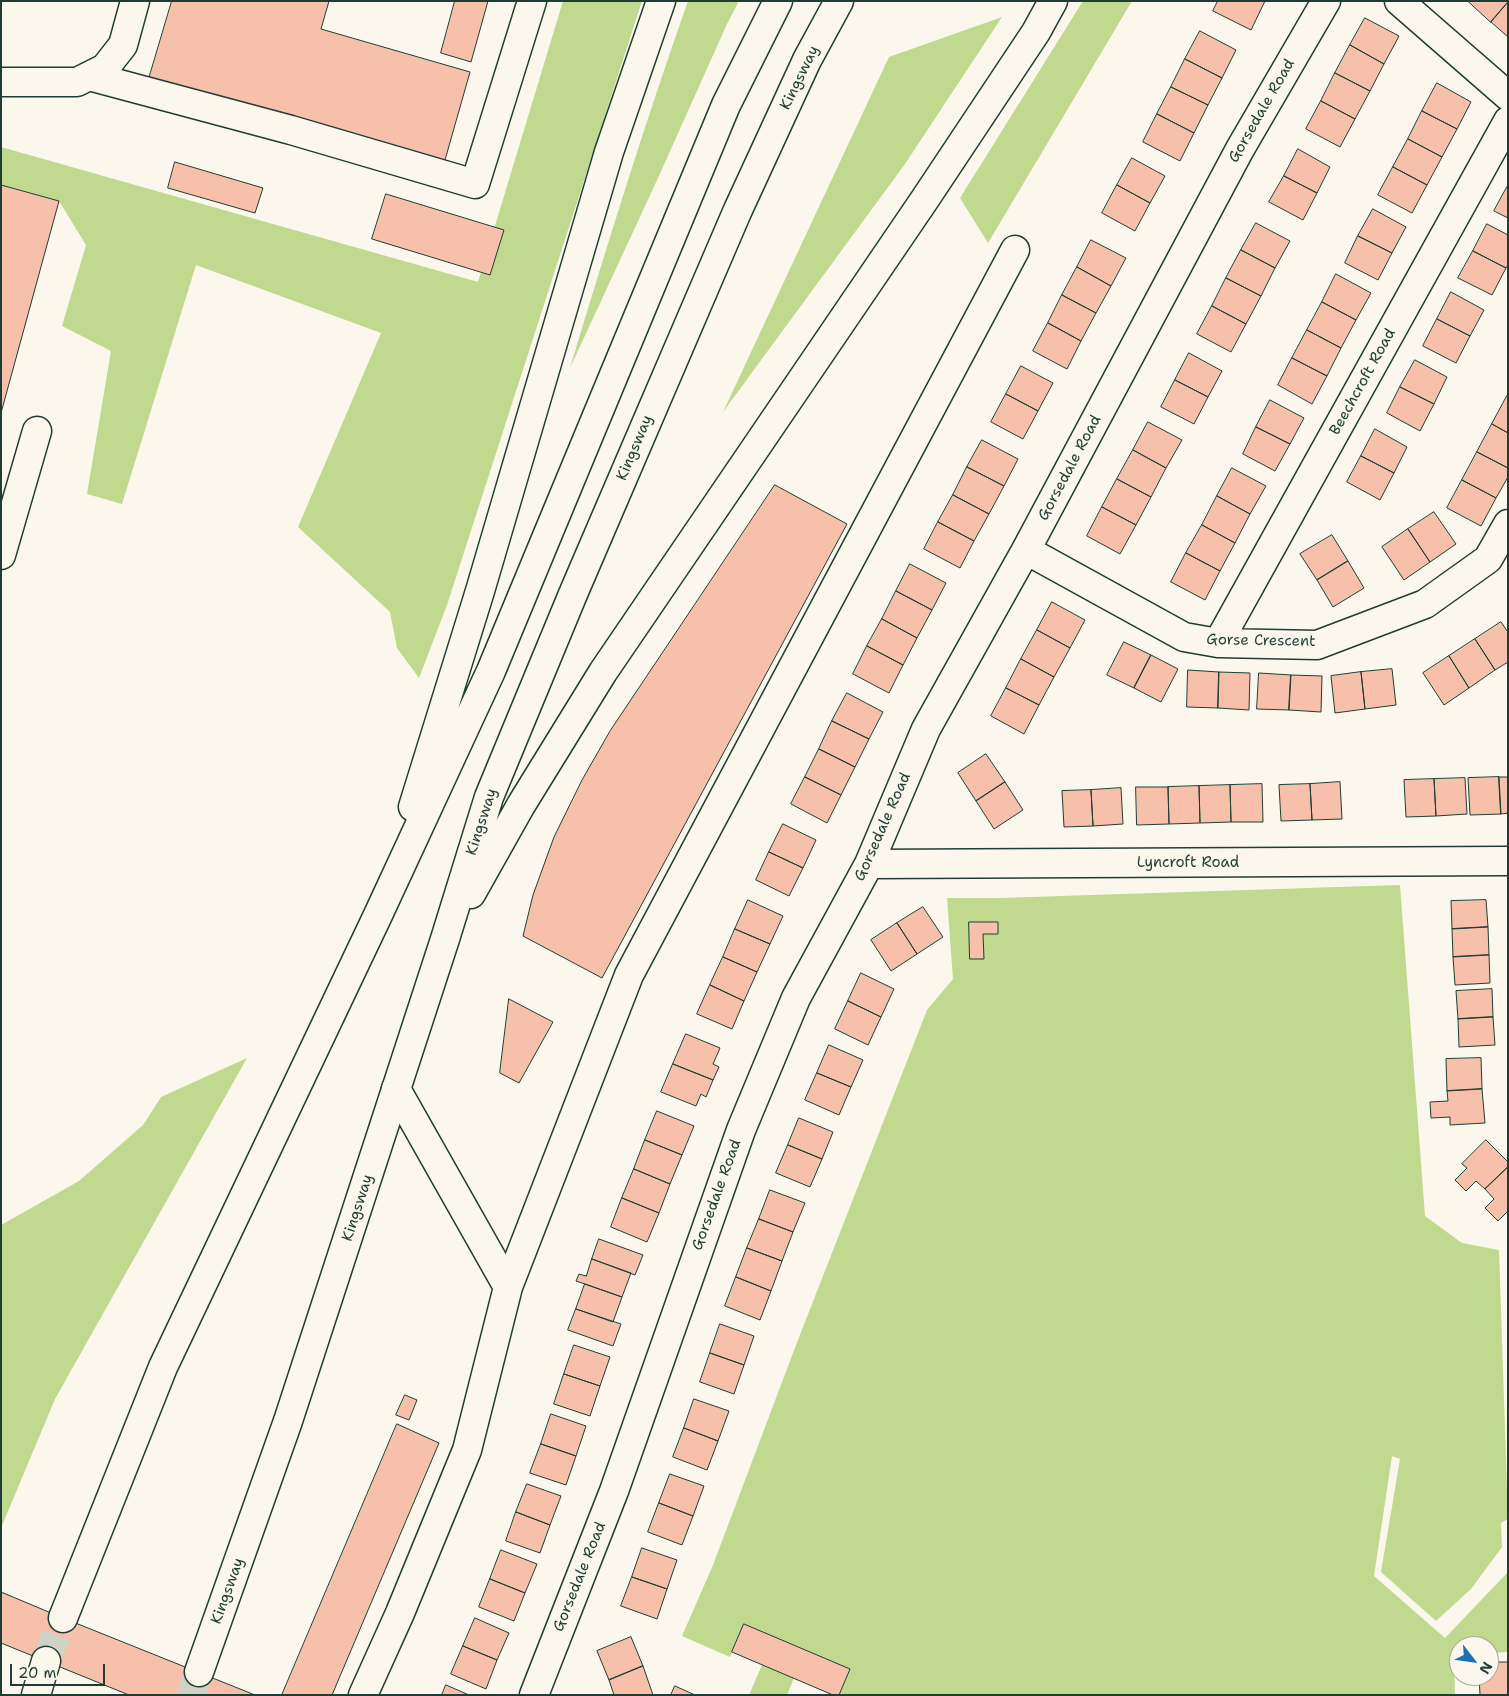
<!DOCTYPE html>
<html>
<head>
<meta charset="utf-8">
<style>
  body { margin:0 }
  #map { position:relative; width:1509px; height:1696px; overflow:hidden; background:#fbf7ec; font-family:"Shantell Sans",sans-serif }
  canvas { display:block }
  .frame { position:absolute; inset:0; border:2px solid #1f3d34; pointer-events:none }
  .north { position:absolute; left:1449px; top:1636px; width:50px; height:50px; box-sizing:border-box; background:#fbf7ec; border:1px solid #a3ada2; border-radius:50%; rotate:120deg; font-size:14px; font-weight:700; line-height:20px; text-align:center; color:#1f3d34 }
  .north::after { content:''; display:block; margin:auto; width:18px; height:22px; background:#1f6fb2; clip-path:polygon(50% 0,100% 100%,50% 72%,0 100%) }
  .scale { position:absolute; left:10px; top:1664px; width:95px; height:22px; box-sizing:border-box; border:2px solid #1f3d34; border-top:0; padding-left:6px; font-size:15px; line-height:18px; white-space:nowrap; color:#1f3d34; -webkit-text-stroke:4px #fbf7ec; paint-order:stroke }
</style>
</head>
<body>
<div id="map">
<canvas width="1509" height="1696"></canvas>
<div class="frame"></div>
<div class="north">N</div>
<div class="scale">20 m</div>
</div>
<script>
const ctx = document.querySelector('canvas').getContext('2d');
ctx.lineJoin = 'round';
function fill(path, color) { ctx.fillStyle = color; ctx.fill(path, 'evenodd'); }
function stroke(path, color, width, dash) { ctx.strokeStyle = color; ctx.lineWidth = width; ctx.lineCap = dash ? 'butt' : 'round'; ctx.setLineDash(dash || []); ctx.stroke(path); }
function label(font, color, halo, rows, align = 'center') {
  ctx.font = font + ' "Shantell Sans",sans-serif'; ctx.lineWidth = 4.5; ctx.setLineDash([]); ctx.textBaseline = 'middle'; ctx.strokeStyle = halo; ctx.fillStyle = color; for (const [text, x, y, turn = 0] of rows) {
    ctx.save(); ctx.translate(x, y); ctx.rotate((+turn || 0) * Math.PI / 180); ctx.textAlign = isNaN(turn) ? turn : align; if (halo) ctx.strokeText(text, 0, 0); ctx.fillText(text, 0, 0); ctx.restore();
  }
}
fill(new Path2D(`
  M563,1H642L447,605L419,678L397,648L390,612L298,527L381,333L196,265L122,504L87,494L111,351L62,326L86,245L59,201L1,185V147L478,282Z
  M688,1H739L727,24L658,178L570,368C607,245 645,123 688,1Z
  M1083,1H1132L988,243L960,198Z
  M1002,17L905,164L723,412L889,57Z
  M1400,885L1425,1216L1462,1243L1499,1250L1508,1519L1501,1523L1502,1547L1471,1589L1436,1621L1381,1572L1400,1459L1392,1456L1374,1576L1445,1638L1507,1573L1508,1652L1489,1653V1646H1459V1656L1454,1661L1455,1695H839L850,1669L744,1625L730,1657L682,1636L713,1565L796,1345L927,1010L953,979L947,898H1000Z
  M247,1058L55,1399L1,1528V1225L79,1181L143,1125L161,1097Z
  M762,1665L794,1678L787,1695H749Z`), '#c1d98f');
const building = new Path2D(`
  M172,1H329L321,29L470,72L443,167L148,82Z
  M455,1H488L471,62L441,53Z
  M1218,1H1265L1251,30L1213,11Z
  M1468,1H1508V2L1491,22Z
  M1508,2V37L1491,22Z
  M1365,18L1399,36L1384,64L1350,45Z
  M1200,31L1236,50L1222,78L1185,59Z
  M1350,45L1384,64L1370,91L1335,73Z
  M1185,59L1222,78L1208,105L1171,87Z
  M1335,73L1370,91L1355,119L1321,101Z
  M1437,83L1471,102L1457,129L1422,111Z
  M1171,87L1208,105L1194,133L1157,114Z
  M1321,101L1355,119L1340,147L1306,129Z
  M1422,111L1457,129L1442,157L1408,139Z
  M1157,114L1194,133L1180,161L1143,142Z
  M1408,139L1442,157L1427,185L1393,167Z
  M1298,149L1330,167L1317,193L1284,176Z
  M1132,158L1165,176L1150,203L1117,185Z
  M175,162L263,188L255,213L168,188Z
  M1393,167L1427,185L1412,213L1378,195Z
  M1284,176L1317,193L1303,220L1269,202Z
  M1,185L59,201L1,413Z
  M1117,185L1150,203L1135,231L1102,213Z
  M1508,185V218L1494,211Z
  M386,194L504,230L490,275L372,239Z
  M1373,209L1406,227L1392,253L1358,236Z
  M1256,223L1290,241L1275,268L1241,250Z
  M1487,224L1508,235V265L1506,268L1473,251Z
  M1358,236L1392,253L1378,280L1345,263Z
  M1091,240L1126,258L1111,286L1077,267Z
  M1241,250L1275,268L1261,296L1226,278Z
  M1473,251L1506,268L1492,295L1458,278Z
  M1077,267L1111,286L1096,313L1062,295Z
  M1336,274L1371,293L1356,320L1322,302Z
  M1226,278L1261,296L1246,324L1212,306Z
  M1451,292L1484,310L1470,336L1437,319Z
  M1062,295L1096,313L1081,341L1048,323Z
  M1322,302L1356,320L1341,348L1307,330Z
  M1212,306L1246,324L1231,352L1197,334Z
  M1437,319L1470,336L1456,363L1423,346Z
  M1048,323L1081,341L1067,369L1033,351Z
  M1307,330L1341,348L1327,376L1292,358Z
  M1189,353L1222,371L1208,397L1175,380Z
  M1292,358L1327,376L1312,404L1278,385Z
  M1415,360L1447,377L1434,404L1400,387Z
  M1021,366L1053,383L1038,411L1006,394Z
  M1175,380L1208,397L1194,424L1161,407Z
  M1400,387L1434,404L1420,431L1387,413Z
  M1006,394L1038,411L1023,439L991,422Z
  M1507,396L1508,397V433L1492,424Z
  M1270,400L1304,418L1290,444L1256,427Z
  M1148,422L1182,440L1166,468L1133,450Z
  M1492,424L1508,433V468L1477,452Z
  M1256,427L1290,444L1275,471L1243,454Z
  M1375,429L1407,447L1394,473L1361,456Z
  M982,440L1018,459L1004,486L967,467Z
  M1133,450L1166,468L1151,497L1117,479Z
  M1477,452L1508,468V477L1496,498L1462,480Z
  M1361,456L1394,473L1380,500L1347,482Z
  M967,467L1004,486L989,514L953,495Z
  M1232,468L1266,486L1250,514L1217,496Z
  M1117,479L1151,497L1136,525L1102,507Z
  M1462,480L1496,498L1481,526L1447,508Z
  M775,485L847,524L602,978L523,936L533,895L554,837L582,780L610,731Z
  M953,495L989,514L974,541L938,522Z
  M1217,496L1250,514L1235,543L1202,525Z
  M1102,507L1136,525L1120,554L1087,536Z
  M1434,512L1456,544L1430,562L1408,529Z
  M938,522L974,541L960,568L924,549Z
  M1202,525L1235,543L1220,571L1186,553Z
  M1408,529L1430,562L1404,580L1382,547Z
  M1332,535L1348,561L1317,580L1300,554Z
  M1186,553L1220,571L1205,600L1171,582Z
  M1348,561L1364,588L1333,607L1317,580Z
  M910,564L946,583L932,610L896,591Z
  M896,591L932,610L917,638L882,619Z
  M1052,602L1085,620L1070,648L1037,630Z
  M882,619L917,638L903,665L867,646Z
  M1501,622L1508,632V662L1495,670L1475,639Z
  M1037,630L1070,648L1054,677L1021,659Z
  M1475,639L1495,670L1469,688L1449,656Z
  M1124,642L1151,655L1134,688L1107,675Z
  M867,646L903,665L889,693L853,674Z
  M1151,655L1178,669L1161,702L1134,688Z
  M1449,656L1469,688L1444,705L1423,673Z
  M1021,659L1054,677L1039,705L1006,688Z
  M1392,669L1396,705L1365,709L1361,672Z
  M1188,670L1219,672L1218,708L1187,707Z
  M1219,672L1250,673L1249,710L1218,708Z
  M1361,672L1365,709L1335,713L1331,676Z
  M1259,673L1291,675L1289,710L1257,709Z
  M1291,675L1322,676L1321,712L1289,710Z
  M1006,688L1039,705L1024,734L991,716Z
  M847,693L883,712L869,739L832,721Z
  M832,721L869,739L855,767L819,749Z
  M819,749L855,767L841,795L805,777Z
  M986,754L1005,782L976,801L958,773Z
  M805,777L841,795L827,823L791,804Z
  M1499,777L1501,814L1470,815L1468,778Z
  M1499,777H1508V813L1501,814Z
  M1465,778L1467,814L1436,816L1434,779Z
  M1434,779L1436,816L1406,817L1404,780Z
  M1005,782L1023,810L994,829L976,801Z
  M1340,782L1342,819L1312,820L1310,784Z
  M1262,784L1263,822H1231L1230,785Z
  M1310,784L1312,820L1281,821L1279,785Z
  M1230,785L1231,822L1200,823L1199,786Z
  M1199,786L1200,823L1169,824L1168,787Z
  M1136,787H1168L1169,824L1137,825Z
  M1121,788L1123,824L1093,826L1091,790Z
  M1091,790L1093,826L1064,827L1062,791Z
  M783,824L816,840L803,868L769,852Z
  M769,852L803,868L789,896L756,880Z
  M748,900L783,916L770,944L735,929Z
  M1486,900L1488,927L1452,929L1451,901Z
  M923,907L943,937L917,954L897,923Z
  M969,922H998V934H983L984,959H970Z
  M897,923L917,954L891,971L871,940Z
  M1488,927L1489,955L1453,957L1452,929Z
  M735,929L770,944L757,972L723,957Z
  M1489,955L1490,983L1455,985L1453,957Z
  M723,957L757,972L744,1001L710,985Z
  M861,973L894,989L881,1017L848,1001Z
  M710,985L744,1001L732,1029L697,1014Z
  M1492,989L1493,1017L1458,1019L1456,991Z
  M509,999L553,1022L519,1083L500,1073Z
  M848,1001L881,1017L868,1045L835,1029Z
  M1493,1017L1495,1045L1459,1047L1458,1019Z
  M686,1034L720,1048L713,1064L719,1067L713,1080L673,1064Z
  M829,1045L863,1060L851,1087L817,1073Z
  M1481,1058L1482,1089L1447,1091L1446,1059Z
  M673,1064L713,1080L706,1097L701,1094L696,1106L661,1092Z
  M817,1073L851,1087L839,1115L805,1100Z
  M1482,1089L1485,1123L1450,1125V1117L1431,1118L1430,1102L1448,1101L1447,1091Z
  M657,1111L694,1126L682,1155L645,1140Z
  M799,1118L833,1132L822,1159L788,1145Z
  M645,1140L682,1155L670,1184L634,1169Z
  M1486,1140L1508,1162V1167L1485,1189L1476,1181L1466,1191L1455,1180L1467,1168L1462,1164Z
  M788,1145L822,1159L810,1187L776,1173Z
  M1508,1167V1211L1498,1221L1485,1208L1494,1199L1485,1189Z
  M634,1169L670,1184L659,1213L622,1198Z
  M770,1190L805,1203L793,1232L759,1219Z
  M622,1198L659,1213L647,1242L611,1227Z
  M759,1219L793,1232L782,1261L747,1248Z
  M599,1239L643,1255L635,1275L592,1259Z
  M747,1248L782,1261L771,1291L736,1277Z
  M592,1259L631,1273L622,1297L576,1281L579,1274L586,1276Z
  M736,1277L771,1291L760,1320L725,1306Z
  M585,1284L622,1297L613,1322L576,1309Z
  M576,1309L621,1324L613,1346L568,1330Z
  M720,1324L754,1336L744,1365L710,1353Z
  M574,1345L610,1357L600,1386L564,1374Z
  M710,1353L744,1365L734,1394L700,1382Z
  M564,1374L600,1386L590,1416L554,1404Z
  M405,1395L417,1400L409,1420L396,1415Z
  M694,1399L729,1411L718,1441L684,1428Z
  M551,1414L586,1426L576,1456L541,1444Z
  M397,1424L439,1443L332,1695H282Z
  M684,1428L718,1441L707,1470L673,1457Z
  M541,1444L576,1456L566,1485L530,1473Z
  M670,1474L704,1486L693,1516L659,1503Z
  M527,1484L561,1496L550,1525L516,1512Z
  M659,1503L693,1516L682,1545L648,1532Z
  M516,1512L550,1525L540,1553L506,1541Z
  M642,1548L677,1560L667,1589L632,1577Z
  M501,1550L537,1564L525,1593L490,1579Z
  M632,1577L667,1589L657,1619L621,1606Z
  M490,1579L525,1593L514,1621L479,1607Z
  M1,1592L63,1618L255,1695H129L1,1643Z
  M475,1618L509,1633L497,1660L463,1646Z
  M744,1624L850,1669L839,1695H833L732,1652Z
  M631,1637L643,1666L609,1680L597,1651Z
  M463,1646L497,1660L486,1689L451,1674Z
  M1489,1662H1508V1695H1480L1479,1676H1489Z
  M643,1666L653,1695H614L609,1680Z
  M446,1685L469,1695H442Z
  M675,1686L695,1695H671Z`);
fill(building, '#f7c0aa');
stroke(building, '#1f3d34', 1);
stroke(new Path2D(`
  M46,1661L63,1618
  M190,1695L199,1672`), '#cfd2c7', 28, [28, 14]);
const minor = new Path2D(`
  M1399,1L1508,96
  M89,76L291,130L475,184L532,1
  M1,82H77L105,68L123,45L135,1
  M1026,550L1184,637L1218,643L1317,645L1425,604L1488,559L1508,524
  M1,555L37,431
  M1218,643L1508,121
  M869,864L1508,861
  M396,1089L508,1287
  M363,1695L400,1613L467,1450L508,1287L629,975L1015,250
  M534,1695L614,1491L741,1130L796,998L869,864L926,729L1026,550L1240,149L1326,1`);
const highway = new Path2D(`
  M413,807L480,591L609,152L661,1
  M471,894L521,805L603,672L925,199L1036,32L1053,1
  M63,1618L163,1367L378,915L491,671L726,105L778,1
  M199,1672L288,1421L445,939L489,797L573,594L737,212L807,60L839,1
  M36,1695L46,1661`);
stroke(minor, '#1f3d34', 31);
stroke(highway, '#1f3d34', 31);
stroke(minor, '#fbf7ec', 28);
stroke(highway, '#fbf7ec', 28);
label('15px', '#1f3d34', '#fbf7ec', [
  ["Kingsway",800,78,-64],
  ["Gorsedale Road",1262,111,-60],
  ["Beechcroft Road",1363,382,-61],
  ["Kingsway",635,448,-67],
  ["Gorsedale Road",1070,468,-62],
  ["Gorse Crescent",1261,641,1],
  ["Kingsway",482,822,-72],
  ["Gorsedale Road",883,827,-66],
  ["Lyncroft Road",1188,863],
  ["Gorsedale Road",717,1195,-70],
  ["Kingsway",358,1208,-72],
  ["Gorsedale Road",580,1577,-68],
  ["Kingsway",228,1591,-70]
]);
</script>
</body>
</html>
